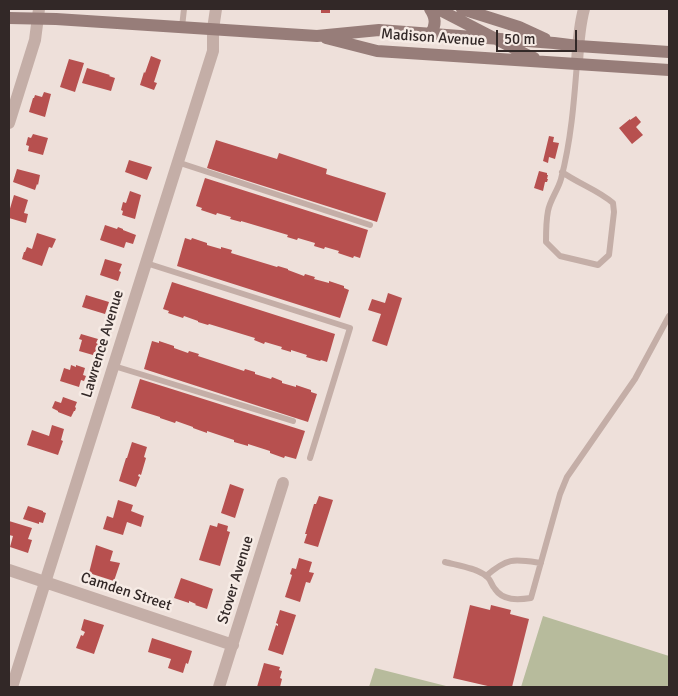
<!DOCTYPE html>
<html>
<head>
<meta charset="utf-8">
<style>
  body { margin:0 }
  #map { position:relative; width:678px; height:696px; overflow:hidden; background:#eee0da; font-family:Signika,sans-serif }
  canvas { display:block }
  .frame { position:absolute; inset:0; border:10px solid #322827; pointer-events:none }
  .scale { position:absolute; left:496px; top:30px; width:81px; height:22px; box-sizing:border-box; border:2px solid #322827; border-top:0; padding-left:6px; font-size:15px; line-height:18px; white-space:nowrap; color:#322827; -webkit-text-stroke:4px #f6ebe5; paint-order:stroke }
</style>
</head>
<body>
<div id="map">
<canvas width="678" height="696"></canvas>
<div class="frame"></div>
<div class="scale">50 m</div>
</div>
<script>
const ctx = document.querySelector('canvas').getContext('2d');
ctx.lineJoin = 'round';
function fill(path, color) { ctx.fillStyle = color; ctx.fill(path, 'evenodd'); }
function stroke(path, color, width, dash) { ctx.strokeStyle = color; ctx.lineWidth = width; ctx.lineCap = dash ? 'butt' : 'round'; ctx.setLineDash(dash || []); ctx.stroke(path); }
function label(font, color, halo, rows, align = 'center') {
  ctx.font = font + ' Signika,sans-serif'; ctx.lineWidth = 5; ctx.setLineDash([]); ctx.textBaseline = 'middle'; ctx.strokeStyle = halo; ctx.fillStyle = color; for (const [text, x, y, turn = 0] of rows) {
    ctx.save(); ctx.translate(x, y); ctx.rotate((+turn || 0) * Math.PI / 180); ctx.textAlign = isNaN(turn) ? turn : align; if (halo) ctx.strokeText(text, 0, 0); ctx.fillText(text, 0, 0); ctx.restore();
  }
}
fill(new Path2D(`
  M543,616L669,656V687H521Z
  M375,668L450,687H369Z`), '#b7bb9c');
fill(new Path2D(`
  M321,9H330V13H321Z
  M151,56L161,60L154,82L157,83L154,90L140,85L144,72L145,73Z
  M69,59L84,63L75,92L60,87Z
  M87,68L110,75L109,76L115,78L111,91L82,83Z
  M44,92L51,94L45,117L29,112L33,98H34L35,95L42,97Z
  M636,116L641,122L636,127L643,135L632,144L619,128L630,119V120Z
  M33,134L48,138L43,155L28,151L29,146L26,145L28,137L31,138Z
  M549,136L554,137L553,142L559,143L555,159L549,157L548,163L543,161Z
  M216,140L277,159L279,153L327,169L326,174L386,193L377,222L207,168Z
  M129,160L152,167L147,180L125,172Z
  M17,169L40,175L38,185L37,184L35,190L13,182Z
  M539,171L547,173V175H548L547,179H548L547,182H545L543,191L534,188Z
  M205,178L368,230L360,258L354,256L353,258L338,253L339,251L325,247L324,249L314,246L315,243L298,238L297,240L287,237L288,235L241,221V222L230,219L231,217L217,213L216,215L201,210L202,208L196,206Z
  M130,191L141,195L135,219L122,215L123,211L121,210L123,202L126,203Z
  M14,195L28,200L24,213L28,214L26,223L9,218V212Z
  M105,225L117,229L118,227L123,229V230L136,235L133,244L126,242L124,248L100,240Z
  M37,233L56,239L52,248L49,247L42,266L22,259L24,252H25L27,247L32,249Z
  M185,238L191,240L192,238L207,243V245L221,249V247L232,250L231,253L277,267L278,266L288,269V270L304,276L305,274L315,277L314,279L329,283V281L344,286V288L349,290L340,318L177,266Z
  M105,259L122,264L119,271L121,272L118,281L100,275Z
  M172,282L335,334L327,362L321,360L320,361L306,357L307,355L291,350V352L281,349L282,347L265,342L264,344L254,340L255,338L209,324L208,325L198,322V321L184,316L183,318L168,313L169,311L163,309Z
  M388,293L402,298L387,346L372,341L381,314L368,310L372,299L385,303Z
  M86,295L109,302L105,314L82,307Z
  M81,334L98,339L96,343L100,345L98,353L94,352L93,355L79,351L82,340L79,339Z
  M152,341L159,343V341L174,346V348L188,353L189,351L199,354L198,356L244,371L245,369L255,372V374L271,379L272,377L282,381V383L296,387V385L311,390V392L317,394L308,422L144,369Z
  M71,365L76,367V365L85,368L83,375L86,376L84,381L81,380L79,387L60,381L64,368L70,370Z
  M140,379L305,431L296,459L285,456L284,458L270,453V451L248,444V446L234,442V440L207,431V433L193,428V427L176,421L175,423L160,418V417L131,408Z
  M63,397L77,402L75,407L76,408L75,411H74L71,417L58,412V411L52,408L55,401L61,403Z
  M52,425L64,429L61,440L63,441L58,455L27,445L32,430L49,436Z
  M132,442L147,447L144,457L146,458L141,475L139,474L138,476L140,477L136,487L119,481L126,458H127Z
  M230,484L244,489L235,518L221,513Z
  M319,496L333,500L318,547L304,543L307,534H305L314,504H316Z
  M118,500L133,505L131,511L144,516L141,527L127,522L123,535L103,529L107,516L113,518Z
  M28,506L43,511V512L46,513L43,523L39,522V524L23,519Z
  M9,521L32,528L28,539L32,540L28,553L10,547L13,536L9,535Z
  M218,523L228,526L227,531L230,532L220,566L199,560L210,525L217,527Z
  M96,545L113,551L110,561L120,563L114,581L89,573Z
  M299,558L312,562L309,572L314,573L310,583L306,582L300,602L285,597L292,575L290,574L292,568L296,569Z
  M181,578L213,589L207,609L195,605L196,604L189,601V603L174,598Z
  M470,605L490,610L491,605L511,610L510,614L529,619L512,687H492L453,678Z
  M280,610L296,615L283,655L268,650L276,625L278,626V624L276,623Z
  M84,619L104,625L94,654L76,648L81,635L83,636L85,632L81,630Z
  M152,638L192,651L188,664L186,663L183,673L168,668L171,659L148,652Z
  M264,663L280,667L279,670L282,671L280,678L282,679L280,687L274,686V687H257Z`), '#b7504f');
stroke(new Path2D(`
  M182,27L184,9
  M177,162L370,225
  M562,172C579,184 598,190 613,203L614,212L609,255L598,265L560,256L546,242C546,232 546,221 548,211C550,200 558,190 561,179C571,141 574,102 577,63
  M146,263L350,328L310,458
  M114,366L293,421
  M445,562C456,565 477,568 486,576C491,579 491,585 495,589C503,601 518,600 531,598L560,494L567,477L635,379L669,316
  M486,576C508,557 514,559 541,563`), '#c4aea7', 6);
stroke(new Path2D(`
  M577,63C578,45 579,27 584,9
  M9,123L35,40L39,9
  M9,570L233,645
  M12,687L213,51V29L216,9
  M219,687L283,483`), '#c4aea7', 12);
stroke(new Path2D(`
  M430,9C436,18 436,24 431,34
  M438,9L527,55L534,58
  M462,9L519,27L545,39
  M9,18L56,19L317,36L379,30L554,43L578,46L669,52
  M326,38L377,51L669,70`), '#977d79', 12);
label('15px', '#322827', '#f6ebe5', [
  ["Madison Avenue",433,38,4],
  ["Lawrence Avenue",103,344,-73],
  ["Stover Avenue",236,580,-73],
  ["Camden Street",126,592,18]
]);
</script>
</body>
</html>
